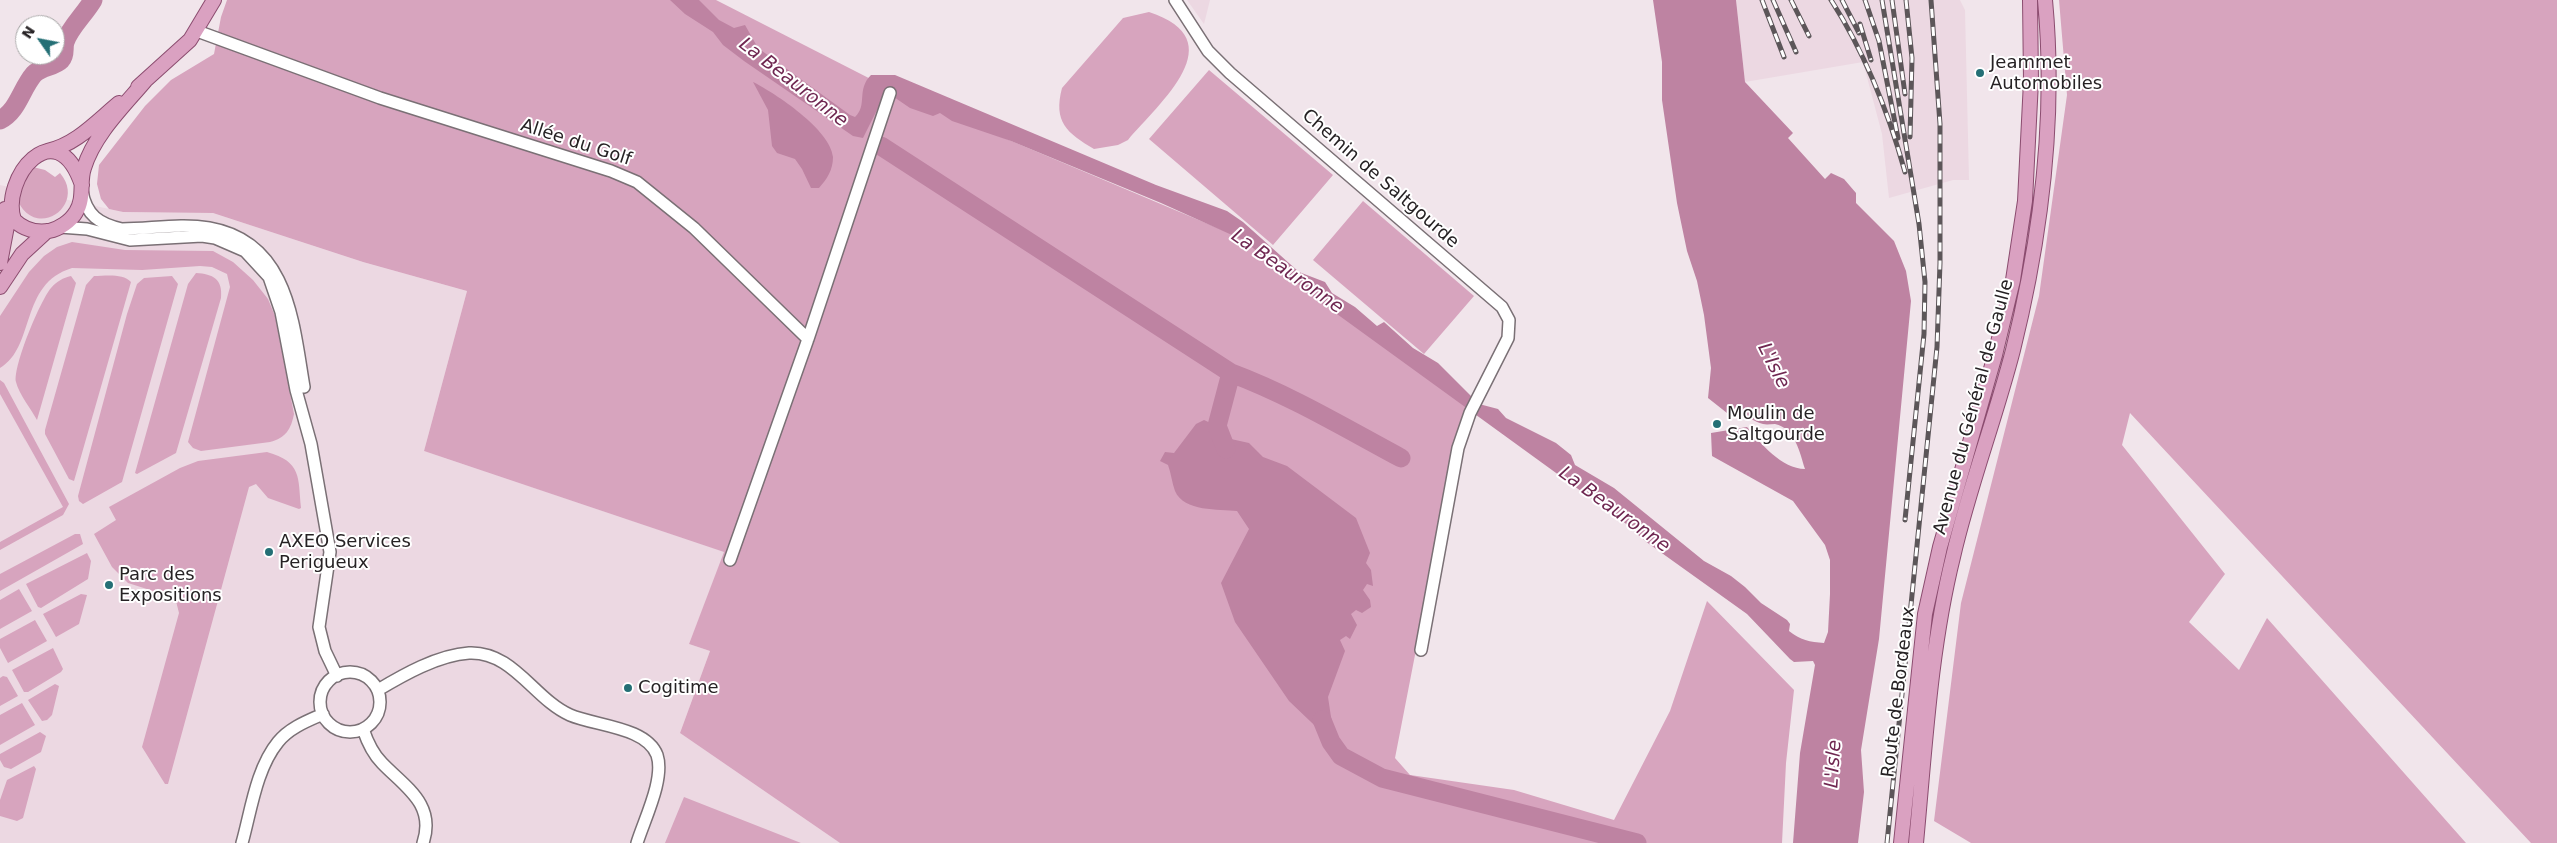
<!DOCTYPE html>
<html>
<head>
<meta charset="utf-8">
<style>
  body { margin:0 }
  #map { position:relative; width:2557px; height:843px; overflow:hidden; background:#f1e5eb; font-family:"DejaVu Sans",sans-serif }
  canvas { display:block }
  .north { position:absolute; left:15px; top:15px; width:50px; height:50px; box-sizing:border-box; background:#fff; border:1px solid #a8a7a7; border-radius:50%; rotate:303deg; font-size:14px; font-weight:700; line-height:20px; text-align:center; color:#262224 }
  .north::after { content:''; display:block; margin:auto; width:18px; height:22px; background:#246f75; clip-path:polygon(50% 0,100% 100%,50% 72%,0 100%) }
</style>
</head>
<body>
<div id="map">
<canvas width="2557" height="843"></canvas>
<div class="north">N</div>
</div>
<script>
const ctx = document.querySelector('canvas').getContext('2d');
ctx.lineJoin = 'round';
function fill(path, color) { ctx.fillStyle = color; ctx.fill(path, 'evenodd'); }
function stroke(path, color, width, dash) { ctx.strokeStyle = color; ctx.lineWidth = width; ctx.lineCap = dash ? 'butt' : 'round'; ctx.setLineDash(dash || []); ctx.stroke(path); }
function label(font, color, halo, rows, align = 'center') {
  ctx.font = font + ' "DejaVu Sans",sans-serif'; ctx.lineWidth = 4; ctx.setLineDash([]); ctx.textBaseline = 'middle'; ctx.strokeStyle = halo; ctx.fillStyle = color; for (const [text, x, y, turn = 0] of rows) {
    ctx.save(); ctx.translate(x, y); ctx.rotate((+turn || 0) * Math.PI / 180); ctx.textAlign = isNaN(turn) ? turn : align; if (halo) ctx.strokeText(text, 0, 0); ctx.fillText(text, 0, 0); ctx.restore();
  }
}
fill(new Path2D(`
  M1187,0H1210L1204,24Z
  M1736,0H1960L1965,10L1969,180H1953L1889,198L1882,134L1863,62L1745,82Z
  M0,185L123,212L213,213L363,262L467,291L424,451L725,552L689,644L710,651L680,733L840,843H0Z`), '#ecd8e2');
fill(new Path2D(`
  M227,0H716L900,94L1239,237L1468,406L1455,449L1395,758L1410,775L1514,790L1614,820L1670,711L1707,601L1794,690L1786,763L1782,843H840L680,733L710,651L689,644L724,552L424,451L467,291L363,262L213,213L123,212L109,209L101,199L97,184L99,165L145,106L171,80L214,54L221,17Z
  M2059,0H2557V843H2531L2130,413L2122,445L2225,574L2189,622L2239,670L2267,618L2466,843H1971L1934,821L1961,603L2039,296L2067,95Z
  M1149,12C1235,40 1160,102 1128,140L1118,145L1094,149C1067,133 1053,122 1062,88L1123,18Z
  M1209,70L1333,175L1273,245L1149,139Z
  M33,167L45,170L55,177L60,173C89,207 30,245 15,193Z
  M1363,201L1474,296L1424,354L1313,260Z
  M72,242L125,250L213,251L233,262L253,280L268,299L275,316L294,414C291,429 286,438 270,442L201,451L193,448L188,442L230,287L227,274L212,267L200,266L142,270L72,268C19,284 36,347 0,368V316L29,272L44,256L57,247Z
  M196,273C213,274 223,279 221,298L176,453L137,474L135,473L188,284Z
  M71,276L76,283L37,420C31,409 19,394 16,382C13,366 40,301 51,288C57,281 63,278 71,276Z
  M94,276C105,276 123,273 131,282L74,481L69,479L45,434V430L86,285Z
  M172,276L178,284L122,482L83,504L79,501L78,496L127,314L137,284L144,278Z
  M0,380L4,383L69,504L63,515L0,550V542L63,507L0,394Z
  M267,452C302,462 298,477 301,508L299,509L268,498L256,484L249,487L168,784H165L142,747L179,613L176,601L172,597L128,583L112,567L94,534L116,520L109,507L180,468L198,461Z
  M75,534H80L83,544L0,591V574Z
  M87,553L91,561L88,579L41,608L38,607L26,584Z
  M19,589L32,611L0,629V600Z
  M81,594L87,595L79,624L56,637L43,614Z
  M35,620L47,641L8,663L0,648V639Z
  M53,648L63,669L61,672L28,692H24L12,670Z
  M3,676L7,677L18,696L0,706V678Z
  M55,684L59,686L52,715L47,720L42,721L28,700Z
  M22,703L35,725L0,745V715Z
  M40,732L46,736L41,752L11,769L4,767L0,760V754Z
  M34,766L36,769L23,818L17,821L0,816V800L7,780Z
  M684,797L801,843H665Z`), '#d7a4be');
fill(new Path2D(`
  M670,0H699L719,20L734,28L745,25L758,48L850,115L855,117C868,105 856,90 871,75H895L1156,185L1227,211L1243,222L1299,272L1325,282L1332,293L1355,307L1377,326L1384,322L1413,348L1438,363L1479,404L1498,409L1506,418L1556,443L1571,455L1575,465L1614,488L1704,561L1731,576L1745,587L1761,603L1787,620L1790,624L1789,631C1800,640 1810,642 1824,643L1828,632L1830,594V560L1825,545L1793,501L1712,456L1711,433L1747,427C1760,443 1782,469 1805,469C1800,453 1795,428 1775,424C1771,424 1767,425 1763,424C1754,422 1747,416 1739,411L1727,413L1708,398L1711,368L1704,315L1697,281L1687,251L1677,203L1662,100V62L1653,0H1736L1745,82L1793,133L1788,138L1825,179L1831,173L1844,179L1856,193V203L1894,241L1906,271L1911,301L1879,639L1861,750L1864,792L1858,843H1793L1800,753L1815,665L1813,661L1794,662L1790,659L1747,614L1645,541L1625,523L1319,301L1243,240L1161,203L1011,141L952,121L940,113L933,116L910,108L891,95L881,102L863,138L853,136L744,61L723,45L713,32L685,14Z
  M753,82C775,93 831,130 833,157C833,170 827,179 819,188H811L802,169L795,159L777,153L772,146L768,110Z
  M1204,420L1217,426L1231,439L1249,443L1263,457L1287,466L1356,518L1370,553L1366,563L1371,570L1373,586L1367,584L1363,590L1370,600L1371,607L1362,613L1356,610L1351,614L1357,625L1350,639L1346,636L1340,640L1345,651L1328,697L1334,737L1332,742L1289,701L1235,622L1221,583L1249,529L1237,511C1219,509 1184,512 1175,491C1172,483 1171,473 1168,465L1160,461L1165,452L1174,453L1196,424Z`), '#be83a2');
stroke(new Path2D(`
  M0,120C18,111 21,89 34,74C42,66 54,67 61,60C66,55 63,48 65,42C70,27 85,14 93,0
  M881,146L1231,373L1217,426L1226,449
  M1231,373C1290,395 1345,428 1401,458
  M1322,720L1331,742L1341,756L1382,778L1637,843`), '#be83a2', 19);
const minor = new Path2D(`
  M1175,0L1208,51L1230,73L1502,307L1509,320L1508,338L1470,413L1458,448L1421,650
  M197,31L380,98L611,171L637,182L694,228L808,339
  M82,191C86,215 99,224 122,229C150,229 181,223 209,228C289,242 293,323 304,387
  M60,227L87,229L130,240L202,236L215,238L245,251L269,277L281,312L296,390L311,444L330,552L319,627L325,651L337,676
  M730,560L808,339L890,93
  M320 702a30 30 0 1 1 60 0a30 30 0 1 1-60 0Z
  M378,690C403,675 438,655 469,653C513,651 534,699 570,715C596,726 646,727 657,755C665,779 644,820 637,843
  M363,729C367,741 373,754 382,763C405,787 436,804 423,843
  M242,843C251,811 256,769 278,742C289,728 307,721 323,714`);
const major = new Path2D(`
  M138,87L190,40L214,0
  M47,151C76,145 97,121 119,103
  M82,185C56,109 0,179 14,220C23,229 36,233 49,231C59,229 71,221 76,212C85,198 79,182 84,168C94,135 123,107 145,81
  M0,263L7,226L5,209
  M0,287L22,254L47,231
  M1901,843L1925,614L1940,547L1995,355L2013,280L2025,201L2031,81L2030,0
  M1916,843C1925,748 1930,650 1953,557C1969,487 1995,420 2013,350C2041,237 2056,116 2045,0`);
stroke(minor, '#7a7075', 14);
stroke(major, '#8b4c6f', 16);
stroke(minor, '#fff', 11);
stroke(major, '#daa1c1', 14);
const rail = new Path2D(`
  M1762,0L1784,57
  M1773,0L1796,52
  M1791,0L1809,36
  M1831,0C1865,53 1888,111 1905,172
  M1842,0L1859,33
  M1865,0L1879,41L1898,138
  M1882,0L1919,224L1925,282L1924,334L1905,520
  M1892,0L1905,94
  M1906,0L1912,58L1910,137
  M1860,24L1871,60
  M1887,843L1937,347L1940,263V124L1931,0`);
stroke(rail, '#5c5659', 5);
stroke(rail, '#fff', 3, [9]);
for (const [x, y, r, color] of [
  [1980,73,5,"#246f75"],
  [1717,424,5,"#246f75"],
  [269,552,5,"#246f75"],
  [109,585,5,"#246f75"],
  [628,688,5,"#246f75"]
]) { const dot = new Path2D(); dot.arc(x, y, r, 0, 2 * Math.PI); ctx.fillStyle = color; ctx.fill(dot); stroke(dot, '#fff', 2); }
label('18px', '#262224', '#fff', [
  ["Jeammet",1990,63],
  ["Automobiles",1990,84],
  ["Moulin de",1727,414],
  ["Saltgourde",1727,435],
  ["AXEO Services",279,542],
  ["Perigueux",279,563],
  ["Parc des",119,575],
  ["Expositions",119,596],
  ["Cogitime",638,688]
], 'left');
label('18px', '#262224', '#fff', [
  ["Allée du Golf",576,143,18],
  ["Chemin de Saltgourde",1380,179,41],
  ["Avenue du Général de Gaulle",1974,407,-75],
  ["Route de Bordeaux",1899,692,-83]
]);
label('italic 19px', '#6f2751', '#fff', [
  ["La Beauronne",793,83,38],
  ["La Beauronne",1287,272,35],
  ["L'Isle",1773,366,63],
  ["La Beauronne",1614,510,36],
  ["L'Isle",1834,764,-86]
]);
</script>
</body>
</html>
